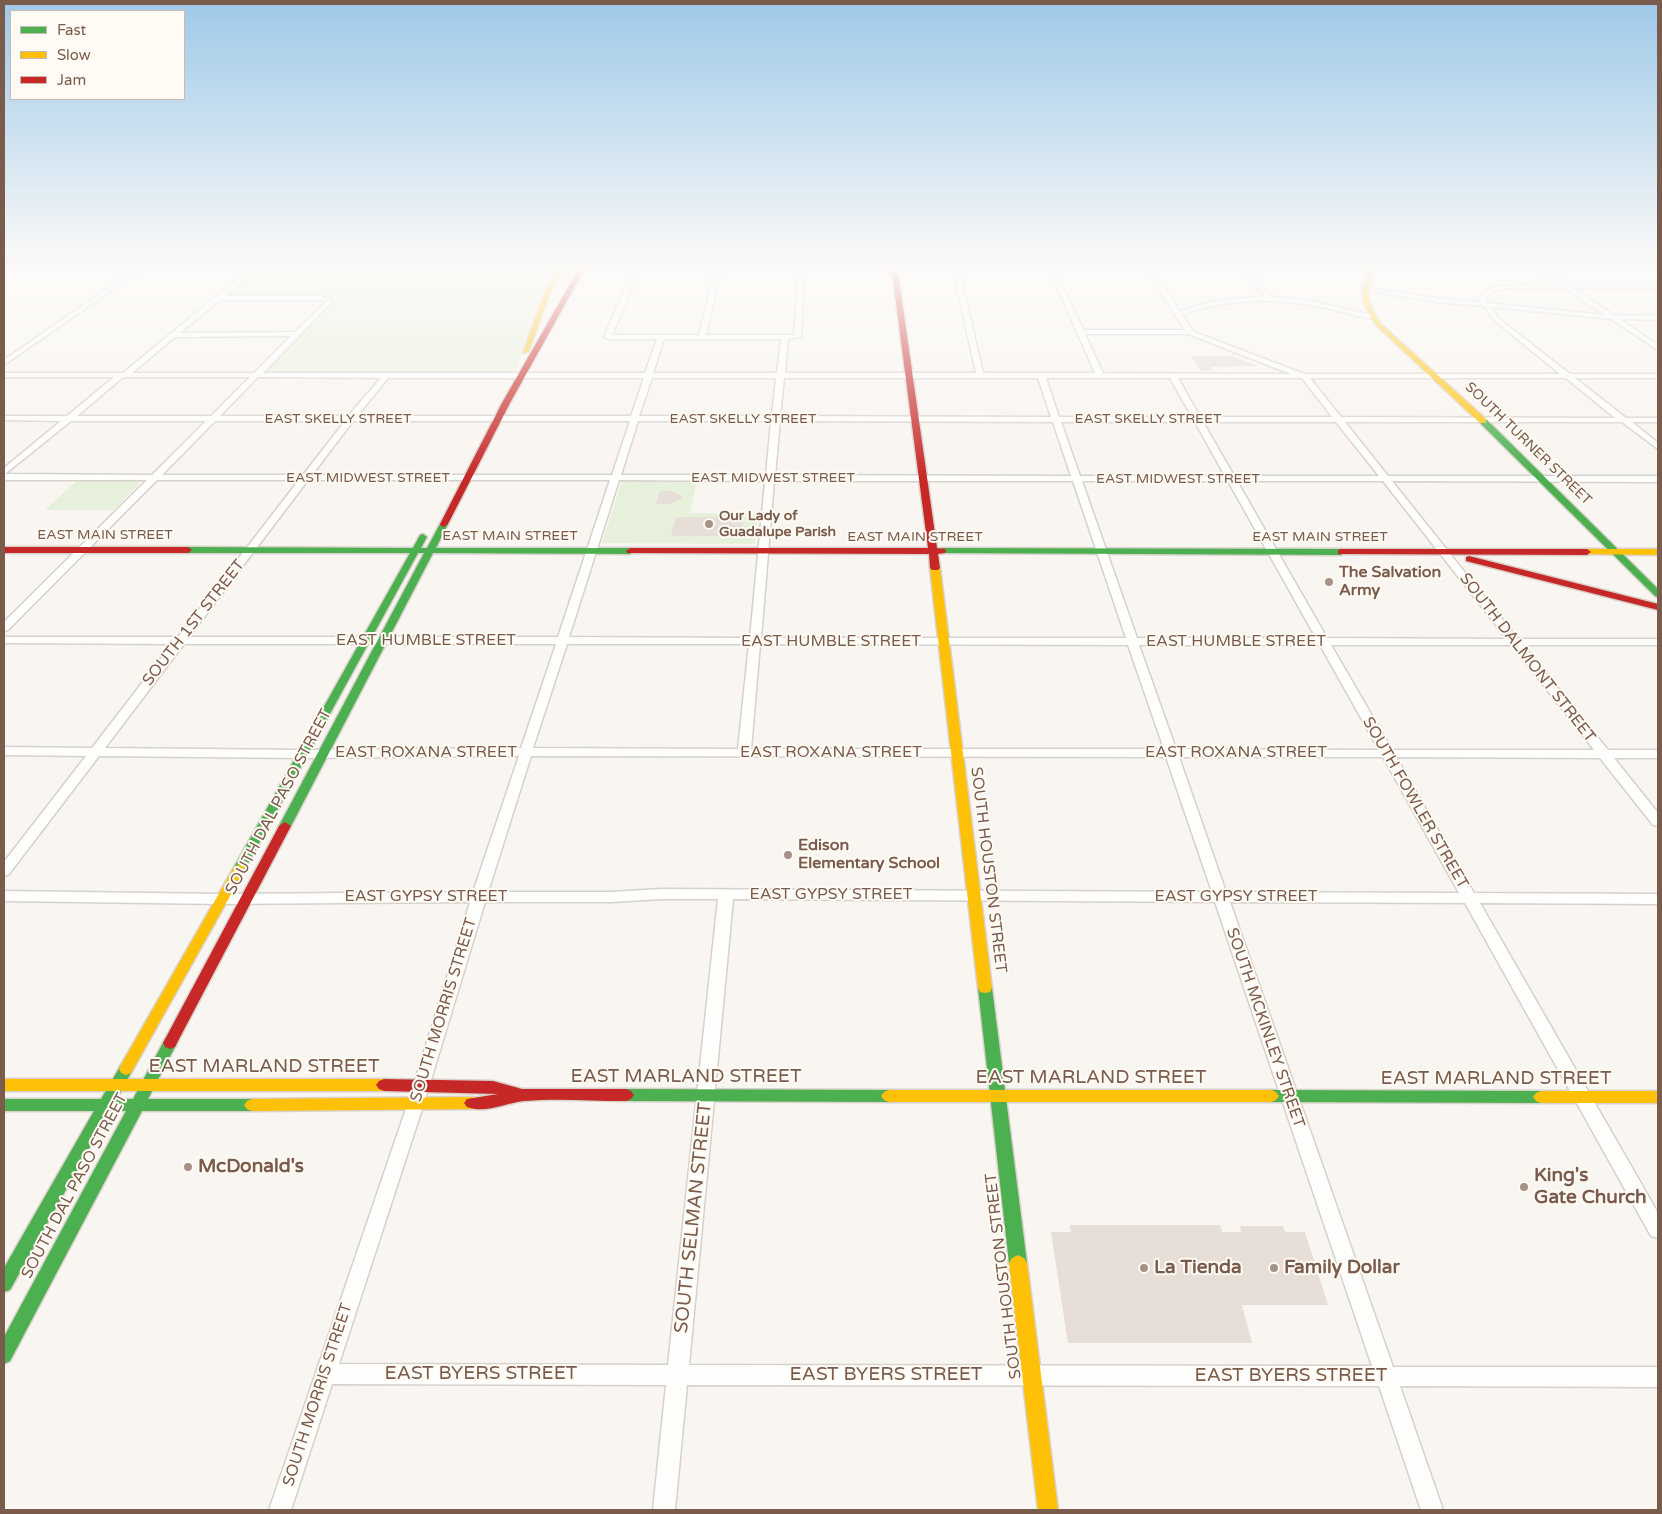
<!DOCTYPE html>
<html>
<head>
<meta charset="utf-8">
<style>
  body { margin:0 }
  #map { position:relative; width:1662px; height:1514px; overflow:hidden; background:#f9f5f0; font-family:"Varela Round",sans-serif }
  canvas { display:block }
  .frame { position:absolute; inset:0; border:5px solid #7a5c4d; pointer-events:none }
  .legend { position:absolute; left:10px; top:10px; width:175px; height:90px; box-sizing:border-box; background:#fffaf3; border:1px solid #cabbb1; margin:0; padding:6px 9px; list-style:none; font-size:15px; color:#7a5c4d }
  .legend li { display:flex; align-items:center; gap:10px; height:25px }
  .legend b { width:25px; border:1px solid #cabbb1 }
</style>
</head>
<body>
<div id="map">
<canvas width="1662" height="1514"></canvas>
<div class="frame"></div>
<ul class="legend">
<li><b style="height:6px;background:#4caf50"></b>Fast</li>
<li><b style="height:6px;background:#ffc107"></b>Slow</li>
<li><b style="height:6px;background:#c62828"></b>Jam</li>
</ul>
</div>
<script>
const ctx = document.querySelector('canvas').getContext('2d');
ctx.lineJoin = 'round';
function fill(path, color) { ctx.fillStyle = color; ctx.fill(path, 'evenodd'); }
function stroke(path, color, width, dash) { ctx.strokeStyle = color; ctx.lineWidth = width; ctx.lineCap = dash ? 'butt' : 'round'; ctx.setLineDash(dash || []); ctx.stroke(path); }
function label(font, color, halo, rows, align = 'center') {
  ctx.font = font + ' "Varela Round",sans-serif'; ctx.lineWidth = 4; ctx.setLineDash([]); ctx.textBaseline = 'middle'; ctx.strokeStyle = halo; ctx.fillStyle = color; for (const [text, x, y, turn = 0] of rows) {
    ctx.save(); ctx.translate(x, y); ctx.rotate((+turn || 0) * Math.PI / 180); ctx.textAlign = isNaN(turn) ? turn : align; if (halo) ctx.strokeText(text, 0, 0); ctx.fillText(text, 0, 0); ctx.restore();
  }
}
fill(new Path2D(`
  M261,265H564L548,291L514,375L256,377L329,300L222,298Z
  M139,479L142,480L114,510H45L78,480Z
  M622,481H697L690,513L758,514L755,544L602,543Z`), '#e7f0db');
fill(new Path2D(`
  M1191,356H1232L1258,366L1211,367L1213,371H1200Z
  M660,491H672L684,498L669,504H656Z
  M676,517H744L741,536H671Z
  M1070,1225H1220L1222,1232H1241L1240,1226H1283L1285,1232H1305L1328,1305H1242L1252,1343H1068L1051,1232H1071Z`), '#e6ded7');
const street = new Path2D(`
  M141,265H148L4,365V360Z
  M254,265H261L225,296H321L333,301L263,373H645L657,339H608L604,337L635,265H641L612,335H699L716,265H722L706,335H794L799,265H805L801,337L788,339L785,373H976L952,265H958L983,373H1095L1047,265H1053L1083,330H1185L1143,265H1149L1180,311L1214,301L1265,296L1238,265H1244L1272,297L1307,300L1376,316V318H1368C1354,316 1341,311 1327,308C1278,298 1230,297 1182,315L1194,332L1304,374H1560L1494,320L1484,306L1444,303L1363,290L1361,289V287L1444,299L1481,302L1479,298C1484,290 1489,288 1498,286L1559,284L1532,265H1539L1568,284H1658V288H1573L1614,315L1658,316V320L1620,319L1658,345V350L1611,319L1491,307L1498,318L1570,374H1658V378H1575L1626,418H1658V422H1632L1658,443V449L1622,422H1345L1388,476H1658V482L1392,481L1518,639H1658V645H1523L1608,750H1658V758H1614L1658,813V826L1653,825L1600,758L1396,757L1474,893L1658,894V904L1480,903L1658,1213V1238L1651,1236L1465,903L1230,902L1393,1367H1658V1387L1400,1386L1443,1510H1421L1379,1386L687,1385L675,1510H653L666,1385L332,1384L291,1510H269L408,1103L470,902L222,904L4,901V891L222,894L473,892L519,756L302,758L99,756L9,874L4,876V862L86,756L4,755V747L92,748L172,644L4,643V637H178L299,480H157L8,630L4,631V622L147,480H4V468L61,421L4,420V416H67L114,377H4V373H123ZM1510,288H1565L1604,315L1488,303L1485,298L1492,291ZM220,300H320L326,302L295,332L180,333ZM1085,334H1188L1291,374L1103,373ZM291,336L254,373H132L175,337ZM664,339H781L777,373H653ZM127,377H250L211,416H77L122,378ZM258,377L381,378L348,416H220ZM388,378H644L631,416H357ZM652,378H776L772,416H639ZM784,378H1038L1051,417L780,416ZM1046,378H1170L1192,417H1059ZM1178,378H1302L1332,417H1200ZM1310,378H1566L1615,418L1341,417ZM71,421H206L152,475L5,474ZM215,421H345L303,475H162ZM353,421H630L612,475H312ZM638,421H771L766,475H621ZM780,421L1053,422L1071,476L775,475ZM1061,422H1195L1225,476H1080ZM1203,422H1336L1379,476H1234ZM308,480H610L558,637H189ZM619,480L765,481L750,638L569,637ZM774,481H1073L1126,638H761ZM1082,481H1228L1316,638H1137ZM1237,481H1383L1507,639L1327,638ZM184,644H556L521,748L302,750L105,748ZM567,644H749L738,749L533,748ZM760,644L1128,645L1164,749H751ZM1139,645H1320L1379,750L1176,749ZM1331,645H1512L1594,750H1392ZM531,756L1166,757L1212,892L662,889L611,892H488ZM1179,757H1383L1459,893L1226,892ZM662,899H718L668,1365L339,1364L424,1103L485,902H611ZM733,899L1215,902L1372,1366L689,1365Z`);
const fast = new Path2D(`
  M1480,419H1486L1658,589V597L1655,596L1480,423Z
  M444,521L448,524L436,548H630L634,551L630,554L433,553L291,826L285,830L281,829L279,826L424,553H418L245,869L243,872H235L233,869L410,553H188L184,550L188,547L413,548L420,535L423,534L427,537L421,548H427L440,524Z
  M942,548L1341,549L1345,552L1341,555L939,553L938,551Z
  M985,983L990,984L992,988L1027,1263L1024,1268L1018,1271L1012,1268L1009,1263L978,988L980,984Z
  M170,1037L175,1039L177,1043L148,1099H252L257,1101L260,1105L257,1109L252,1111H142L10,1361L4,1364V1337L126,1111H110L10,1290L4,1292V1268L94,1111H4V1099H101L121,1065L126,1063L131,1065L133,1069L117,1099H133L165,1039Z
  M626,1089L889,1090L894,1092L897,1096L894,1100L889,1102L626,1101L621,1099L618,1095L621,1091Z
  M1271,1090L1541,1091L1546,1093L1549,1097L1546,1101L1541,1103L1271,1102L1266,1100L1263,1096L1266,1092Z`);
const slow = new Path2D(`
  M561,265H567L551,291L528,352L523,353L545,291Z
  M1373,265H1379C1363,288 1366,301 1381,324L1486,419V423H1480L1377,326C1361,303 1356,290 1373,265Z
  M1587,549H1658V555L1584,554V550Z
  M935,565L940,568L992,988L990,992L985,993L980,992L978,988L930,568Z
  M239,865L243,866L245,869L131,1073L126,1075L121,1073L119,1069L121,1065L233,869L235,866Z
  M4,1079H384L389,1081L392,1085L389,1089L384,1091H4Z
  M889,1090H1271L1276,1092L1279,1096L1276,1100L1271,1102H889L884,1100L881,1096L884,1092Z
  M1541,1091H1658V1103H1541L1536,1101L1533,1097L1536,1093Z
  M472,1097L477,1099L480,1103L477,1107L472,1109L252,1111L247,1109L244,1105L247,1101L252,1099Z
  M1018,1255L1024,1258L1027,1263L1058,1510H1038L1009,1263L1012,1258Z`);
const jam = new Path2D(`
  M581,265H587L510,403L448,524L444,527L441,526L440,524L502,403Z
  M891,265H897L937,548L945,549L946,551L945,553L938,554L940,568L938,570H932L930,568L929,554L627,553L626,551L630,548H928Z
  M4,547H188L192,550L188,553H4Z
  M1341,549H1587L1591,552L1587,555L1338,554V550Z
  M1469,556L1658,604V610L1466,561V557Z
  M285,822L291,826L177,1043L175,1047L170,1049L165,1047L163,1043L279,826Z
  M384,1079L493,1081L522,1089H626L631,1091L634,1095L631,1099L626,1101C592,1101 558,1098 524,1101C505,1103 486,1114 467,1107L464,1103L467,1099L498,1094L384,1091L379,1089L376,1085L379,1081Z`);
stroke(street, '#d7d1cb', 3);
stroke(fast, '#d9d2cb', 3);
stroke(slow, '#d9d2cb', 3);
stroke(jam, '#d9d2cb', 3);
fill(street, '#fefefd');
fill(fast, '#4caf50');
fill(slow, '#ffc107');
fill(jam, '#c62828');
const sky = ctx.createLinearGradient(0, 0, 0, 477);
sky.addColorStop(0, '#9ec9e9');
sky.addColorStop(0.56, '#fcfaf8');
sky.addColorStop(1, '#fcfaf800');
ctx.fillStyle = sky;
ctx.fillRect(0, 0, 1662, 477);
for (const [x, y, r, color] of [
  [709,524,5,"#a69286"],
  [1329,582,5,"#a69286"],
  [788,855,5,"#a69286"],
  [188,1167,5,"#a69286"],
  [1524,1187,5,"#a69286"],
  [1144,1268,5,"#a69286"],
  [1274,1268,5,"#a69286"]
]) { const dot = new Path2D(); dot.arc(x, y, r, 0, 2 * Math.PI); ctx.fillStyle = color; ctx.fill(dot); stroke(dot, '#fffaf3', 2); }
label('14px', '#7a5c4d', '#fffaf3', [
  ["EAST SKELLY STREET",338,419],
  ["EAST SKELLY STREET",743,419],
  ["EAST SKELLY STREET",1148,419],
  ["SOUTH TURNER STREET",1528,444,44],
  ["EAST MIDWEST STREET",368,478],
  ["EAST MIDWEST STREET",773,478],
  ["EAST MIDWEST STREET",1178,479],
  ["EAST MAIN STREET",105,535],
  ["EAST MAIN STREET",510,536],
  ["EAST MAIN STREET",915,537],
  ["EAST MAIN STREET",1320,537]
]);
label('bold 14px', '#7a5c4d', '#fffaf3', [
  ["Our Lady of",719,516],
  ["Guadalupe Parish",719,532]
], 'left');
label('bold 16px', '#7a5c4d', '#fffaf3', [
  ["The Salvation",1339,573],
  ["Army",1339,591],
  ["Edison",798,846],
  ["Elementary School",798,864]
], 'left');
label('16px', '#7a5c4d', '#fffaf3', [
  ["SOUTH 1ST STREET",194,623,-52],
  ["EAST HUMBLE STREET",426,641],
  ["EAST HUMBLE STREET",831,642],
  ["EAST HUMBLE STREET",1236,642],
  ["SOUTH DALMONT STREET",1527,658,52],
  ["EAST ROXANA STREET",426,753],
  ["EAST ROXANA STREET",831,753],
  ["EAST ROXANA STREET",1236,753],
  ["SOUTH DAL PASO STREET",279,802,-62],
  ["SOUTH FOWLER STREET",1415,803,60],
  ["SOUTH HOUSTON STREET",988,870,83],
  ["EAST GYPSY STREET",831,895],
  ["EAST GYPSY STREET",426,897],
  ["EAST GYPSY STREET",1236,897],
  ["SOUTH MORRIS STREET",444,1010,-73],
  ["SOUTH MCKINLEY STREET",1265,1028,71],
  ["SOUTH DAL PASO STREET",75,1186,-62],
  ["SOUTH HOUSTON STREET",1004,1276,-97],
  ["SOUTH MORRIS STREET",318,1395,-72]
]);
label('19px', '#7a5c4d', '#fffaf3', [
  ["EAST MARLAND STREET",264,1067],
  ["EAST MARLAND STREET",686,1077],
  ["EAST MARLAND STREET",1091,1078],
  ["EAST MARLAND STREET",1496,1079],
  ["SOUTH SELMAN STREET",694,1218,-84],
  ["EAST BYERS STREET",481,1374],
  ["EAST BYERS STREET",886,1375],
  ["EAST BYERS STREET",1291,1376]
]);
label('bold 19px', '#7a5c4d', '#fffaf3', [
  ["McDonald's",198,1167],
  ["King's",1534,1176],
  ["Gate Church",1534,1198],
  ["La Tienda",1154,1268],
  ["Family Dollar",1284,1268]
], 'left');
</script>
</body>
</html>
